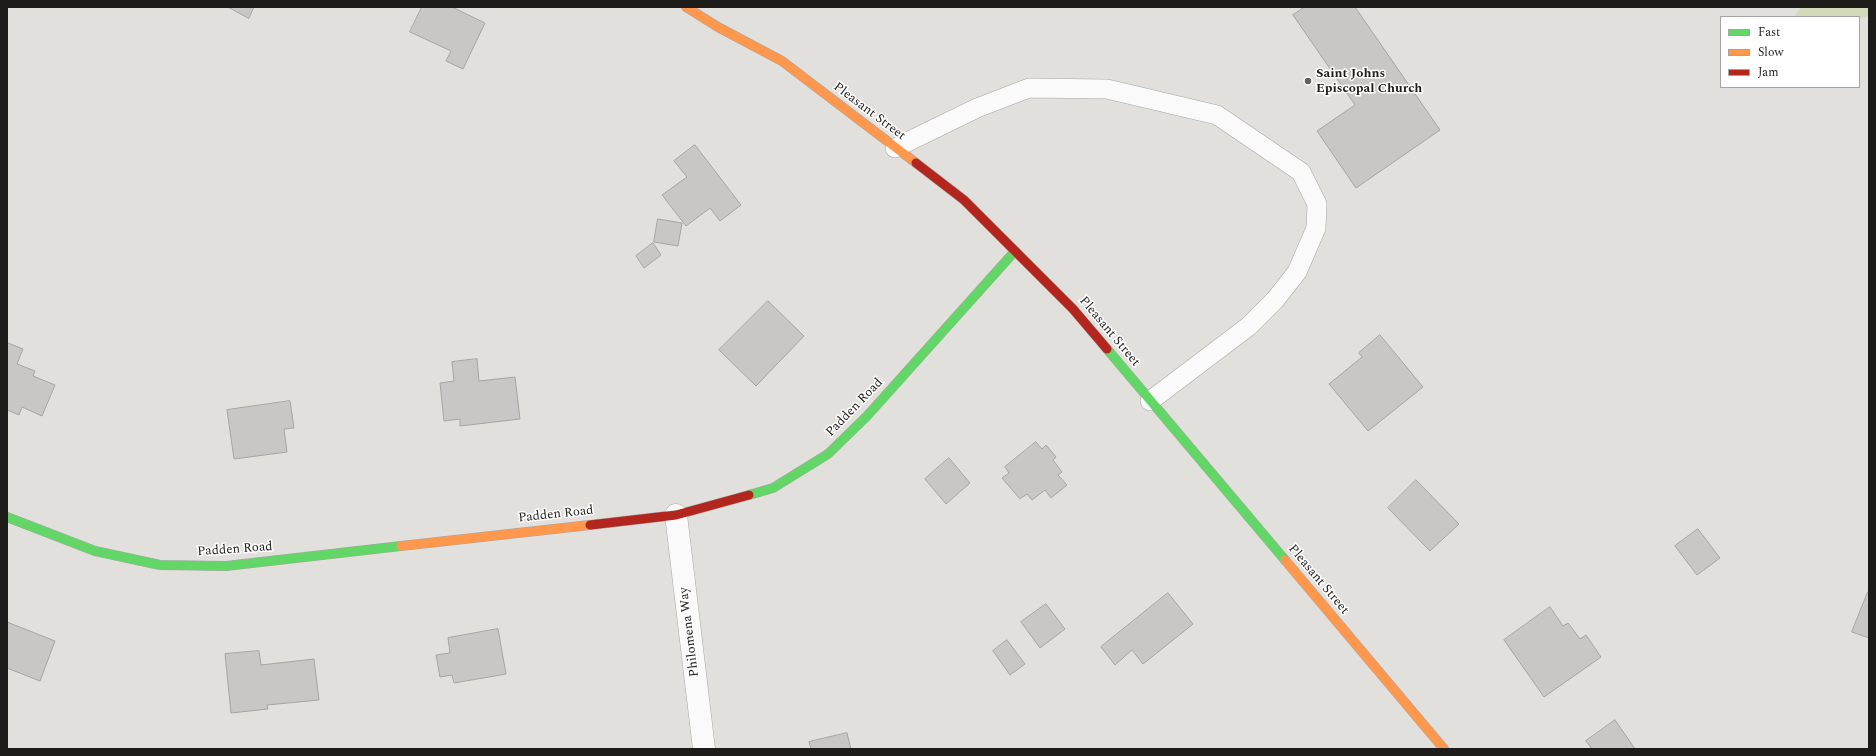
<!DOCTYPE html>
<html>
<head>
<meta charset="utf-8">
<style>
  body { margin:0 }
  #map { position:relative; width:1876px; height:756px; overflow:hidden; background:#e2e0dd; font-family:Spectral,serif }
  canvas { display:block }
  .frame { position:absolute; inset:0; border:8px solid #1e1c1a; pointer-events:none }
  .legend { position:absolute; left:1720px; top:16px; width:140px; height:72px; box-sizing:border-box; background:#fff; border:1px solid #a5a4a3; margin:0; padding:5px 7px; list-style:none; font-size:12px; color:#1e1c1a }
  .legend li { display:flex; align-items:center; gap:8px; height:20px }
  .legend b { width:20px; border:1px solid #a5a4a3 }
</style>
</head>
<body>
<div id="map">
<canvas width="1876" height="756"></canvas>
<div class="frame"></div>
<ul class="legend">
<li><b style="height:5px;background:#63d668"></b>Fast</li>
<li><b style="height:5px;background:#ff974d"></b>Slow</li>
<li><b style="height:5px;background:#b3261e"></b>Jam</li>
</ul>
</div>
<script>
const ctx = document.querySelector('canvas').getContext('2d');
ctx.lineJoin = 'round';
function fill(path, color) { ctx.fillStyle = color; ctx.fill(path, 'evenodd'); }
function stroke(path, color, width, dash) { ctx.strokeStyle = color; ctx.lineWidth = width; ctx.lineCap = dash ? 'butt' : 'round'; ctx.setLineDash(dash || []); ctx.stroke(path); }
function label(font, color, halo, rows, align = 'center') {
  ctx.font = font + ' Spectral,serif'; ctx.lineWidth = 3; ctx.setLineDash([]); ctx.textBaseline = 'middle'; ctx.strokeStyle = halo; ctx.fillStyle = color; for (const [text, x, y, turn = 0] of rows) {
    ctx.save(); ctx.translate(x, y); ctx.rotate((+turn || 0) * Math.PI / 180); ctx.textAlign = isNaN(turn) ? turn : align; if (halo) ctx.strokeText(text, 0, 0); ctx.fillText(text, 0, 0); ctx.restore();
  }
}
fill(new Path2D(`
  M1801,7H1869V16L1859,19V17H1794Z`), '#d2daba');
const building = new Path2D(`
  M228,7H254L249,18Z
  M422,7H452L485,23L463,69L446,61L451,51L410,32Z
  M1305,7H1355L1440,130L1356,188L1317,131L1355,105L1293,15Z
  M695,145L741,205L720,221L710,208L686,226L662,195L687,177L674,161Z
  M658,219L682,223L678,246L654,242Z
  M653,243L661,255L644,268L636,256Z
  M768,301L804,336L756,386L719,350Z
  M1380,335L1423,387L1368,431L1329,384L1362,357L1359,353Z
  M8,343L23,349L17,364L35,371L33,376L55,385L42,416L22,407L19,415L7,410V346Z
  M477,359L479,381L515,377L520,419L460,426V419L444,421L440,383L454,381L452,362Z
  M290,401L294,428L284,429L287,452L234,459L227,410Z
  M1036,442L1042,449L1046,445L1056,457L1053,460L1062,472L1058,475L1067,485L1051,498L1045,490L1032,500L1027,494L1020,499L1002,478L1009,473L1005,467Z
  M949,458L970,483L946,504L925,479Z
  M1416,480L1459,524L1430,551L1388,508Z
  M1698,529L1720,558L1697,575L1675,546Z
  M1868,592H1869V638L1852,632Z
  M1168,593L1193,624L1143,664L1132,650L1115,665L1101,647Z
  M1046,604L1065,629L1040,648L1021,622Z
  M1550,607L1563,626L1568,623L1580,639L1586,635L1601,657L1544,697L1504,640Z
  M7,622L55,641L40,681L7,668Z
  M498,629L506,674L454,683L452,675L440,677L436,655L450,653L448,638Z
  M1007,640L1025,664L1010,675L993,651Z
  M259,651L261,665L314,659L319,700L267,705L268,709L231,713L225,654Z
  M1615,720L1635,749H1592L1586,741Z
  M847,733L851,749H811L809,742Z`);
fill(building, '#c9c7c6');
stroke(building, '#a6a4a3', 1);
const lane = new Path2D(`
  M895,148L977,108L1029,88L1107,89L1217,115L1301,172L1317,204L1316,228L1297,272L1275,300L1249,326L1150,401`);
const street = new Path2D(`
  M676,515L704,749`);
const fast = new Path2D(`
  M1107,349L1285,560
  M749,495L773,488L828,454L867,416L1015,251
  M7,517L95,551L160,565L226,566L401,546`);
const slow = new Path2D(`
  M686,7L718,27L782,61L916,163
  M401,546L590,525
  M1285,560L1444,749`);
const jam = new Path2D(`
  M916,163L964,200L1073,309L1107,349
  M590,525L676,515L749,495`);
stroke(lane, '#a8a6a4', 20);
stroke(street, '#a8a6a4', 23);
stroke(fast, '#a8a6a4', 10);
stroke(slow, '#a8a6a4', 10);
stroke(jam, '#a8a6a4', 10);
stroke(lane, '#fbfafa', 19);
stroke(street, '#fbfafa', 22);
stroke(fast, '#63d668', 9);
stroke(slow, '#ff974d', 9);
stroke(jam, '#b3261e', 9);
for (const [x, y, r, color] of [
  [1308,81,4,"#63615e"]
]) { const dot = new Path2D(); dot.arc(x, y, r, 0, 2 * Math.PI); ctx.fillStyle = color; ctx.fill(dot); stroke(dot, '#fff', 1.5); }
label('bold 13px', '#1e1c1a', '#fff', [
  ["Saint Johns",1316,74],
  ["Episcopal Church",1316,89]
], 'left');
label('13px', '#1e1c1a', '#fff', [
  ["Pleasant Street",869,112,37],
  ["Pleasant Street",1109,332,50],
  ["Padden Road",855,408,-46],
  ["Padden Road",556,515,-6],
  ["Padden Road",235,550,-4],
  ["Pleasant Street",1318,580,50],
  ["Philomena Way",690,632,-97]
]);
</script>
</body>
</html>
